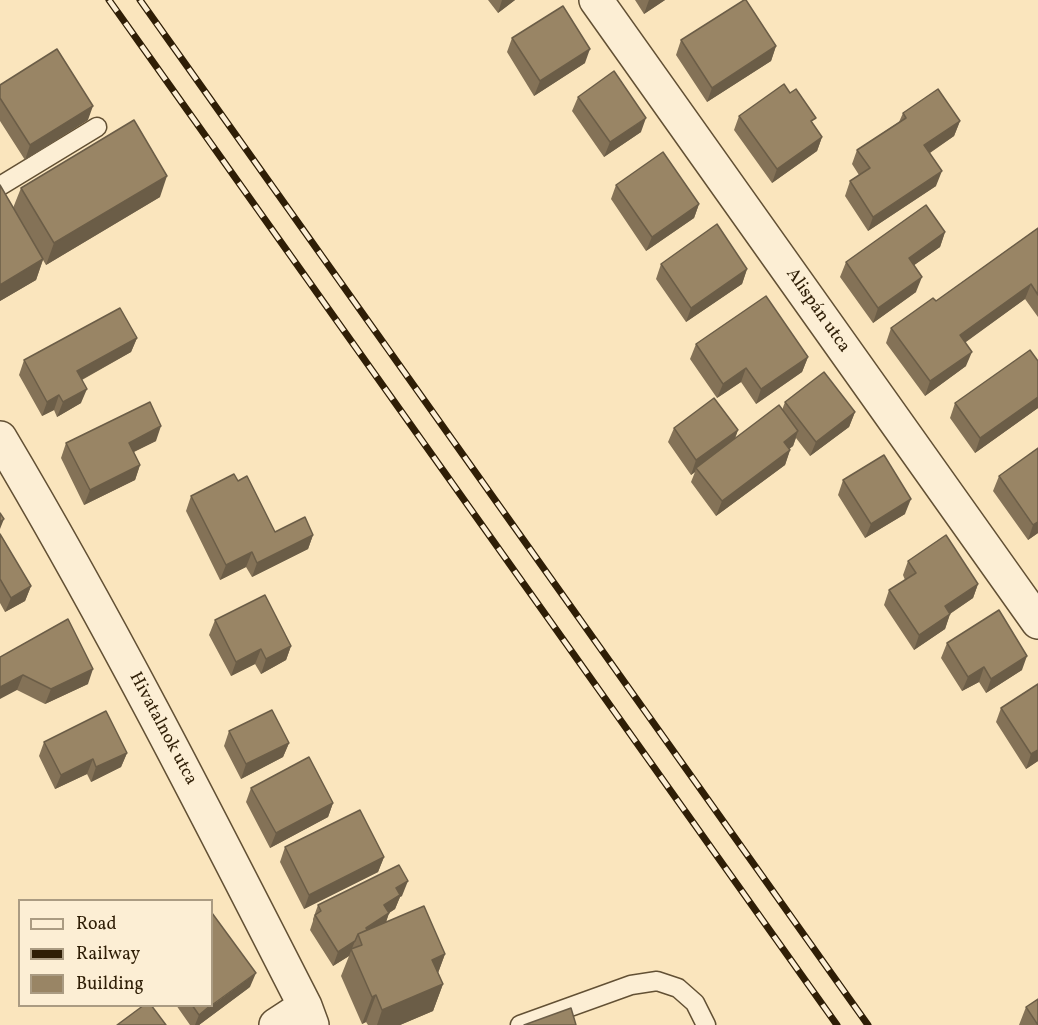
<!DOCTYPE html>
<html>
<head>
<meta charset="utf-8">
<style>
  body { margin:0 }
  #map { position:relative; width:1038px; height:1025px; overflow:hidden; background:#fae5bd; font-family:Vollkorn,serif }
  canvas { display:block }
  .legend { position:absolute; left:18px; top:899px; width:195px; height:108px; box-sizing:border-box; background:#fceed4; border:2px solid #aa9b82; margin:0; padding:8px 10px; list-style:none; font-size:18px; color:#2f1e06 }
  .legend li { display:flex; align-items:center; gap:12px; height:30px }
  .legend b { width:30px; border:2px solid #aa9b82 }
</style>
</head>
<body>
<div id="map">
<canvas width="1038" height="1025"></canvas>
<ul class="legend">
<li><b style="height:8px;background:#fceed4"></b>Road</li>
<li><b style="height:8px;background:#2f1e06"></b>Railway</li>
<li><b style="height:16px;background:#998565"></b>Building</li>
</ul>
</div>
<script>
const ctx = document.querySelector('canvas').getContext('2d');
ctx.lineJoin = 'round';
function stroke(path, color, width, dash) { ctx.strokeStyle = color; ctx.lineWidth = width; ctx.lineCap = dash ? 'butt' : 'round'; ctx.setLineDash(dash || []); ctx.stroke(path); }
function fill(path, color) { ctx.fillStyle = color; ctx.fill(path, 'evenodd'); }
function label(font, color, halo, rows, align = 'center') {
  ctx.font = font + ' Vollkorn,serif'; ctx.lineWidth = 4.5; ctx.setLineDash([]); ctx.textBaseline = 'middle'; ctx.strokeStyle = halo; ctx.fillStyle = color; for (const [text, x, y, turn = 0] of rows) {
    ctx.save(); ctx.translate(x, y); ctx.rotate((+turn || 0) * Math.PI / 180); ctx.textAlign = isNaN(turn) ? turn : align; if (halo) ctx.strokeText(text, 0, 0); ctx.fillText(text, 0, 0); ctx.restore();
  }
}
const lane = new Path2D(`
  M0,186L97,127
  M520,1025L631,985L657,981L678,988L695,1003L706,1025`);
const street = new Path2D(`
  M596,0L1038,622
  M0,438C110,623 207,814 305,1006L312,1025
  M276,1025L305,1006`);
stroke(lane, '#625034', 21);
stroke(street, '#625034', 36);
stroke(lane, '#fceed4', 18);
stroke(street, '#fceed4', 33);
const rail = new Path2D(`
  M109,0L837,1025
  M140,0L868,1025`);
stroke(rail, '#2f1e06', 7);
stroke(rail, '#fceed4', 4.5, [14]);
fill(new Path2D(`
  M488,0H515L498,13Z
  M635,0H665L644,14Z
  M512,38L585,63L534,96L507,52Z
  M681,40L776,46L771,61L707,102L676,55Z
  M0,85L88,120L25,160L0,121Z
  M578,97L641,132L604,157L572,111Z
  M903,113L960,121L954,136L930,153L936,186L868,231L845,196L850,181L859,175L852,164L857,150L899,122Z
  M739,116L814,125L822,137L817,151L772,183L734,130Z
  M0,185L13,208L21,188L160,197L46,265L43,260L36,280L0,301Z
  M616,185L699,204L694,218L646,251L611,199Z
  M1038,228V317L1025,299L965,342L966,366L925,396L886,343L891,328L936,301Z
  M945,232L940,247L914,265L916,292L873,323L840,277L846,262Z
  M661,264L747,269L742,284L686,322L656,279Z
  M137,338L131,352L82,380L81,403L57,417L54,410L42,416L19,375L24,360Z
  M696,344L808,357L802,372L756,404L741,382L717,398L690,359Z
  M1038,361V408L975,453L950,418L955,403Z
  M785,402L855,412L849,427L810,456L796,438L793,446L789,449L790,450L785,465L716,516L691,482L695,472L691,475L668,442L674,428L738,430L735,439L782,410Z
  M156,441L134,452L140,465L135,480L84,505L61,458L66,443Z
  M999,476L1038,533L1028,540L993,491Z
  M843,480L905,514L865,538L838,495Z
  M238,481L275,532L313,535L308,549L252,577L246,567L220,580L186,511L191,496Z
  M0,534L31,586L25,601L5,612L0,603Z
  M908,561L978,584L973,598L950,614L945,629L914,650L884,605L889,590L905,580L903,575Z
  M215,620L291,646L286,660L261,674L255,664L231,676L209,635Z
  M947,643L1022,670L986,693L979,682L962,691L941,658Z
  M0,657L88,684L45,704L17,690Z
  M1038,684V761L1026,769L996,722L1001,708Z
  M229,731L289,743L283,757L241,779L224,746Z
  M44,742L127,753L121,767L91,782L87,774L55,789L39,756Z
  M251,788L333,803L328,817L270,848L246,802Z
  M285,847L384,857L378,872L304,909L280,862Z
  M402,896L400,897L395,909L389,913L386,922L445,954L438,973L443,984L433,1011L400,1025H368L366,1022L362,1024L341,976L349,956L333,966L310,930L313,921V919L318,905Z
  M250,987L199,1025H190L176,1005H212Z
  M1026,1007L1038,1025H1019Z`), '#847257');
fill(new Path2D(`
  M502,0H515L498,13Z
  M649,0H665L644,14Z
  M776,46L771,61L707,102L712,88Z
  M590,49L585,63L534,96L540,81Z
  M93,106L88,120L25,160L30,145Z
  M646,118L641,132L604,157L610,142Z
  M960,121L954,136L919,160L924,145Z
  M822,137L817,151L772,183L777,169Z
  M942,171L936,186L868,231L873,217Z
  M167,176L160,197L46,265L54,243Z
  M699,204L694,218L646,251L652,237Z
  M945,232L940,247L903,273L909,258Z
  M43,259L36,280L0,301V285Z
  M747,269L742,284L686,322L691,308Z
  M922,277L916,292L873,323L878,308Z
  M1031,284L1025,299L955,350L960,335Z
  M137,338L131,352L72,385L77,371Z
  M972,352L966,366L925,396L930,381Z
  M808,357L802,372L756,404L761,389Z
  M746,368L741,382L717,398L723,384Z
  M87,389L81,403L57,417L63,402Z
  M59,395L54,410L42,416L47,402Z
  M1038,397V408L975,453L980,438Z
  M855,412L849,427L810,456L816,442Z
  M161,426L156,441L123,457L129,443Z
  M738,430L732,445L696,468L695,472L691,475L696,460Z
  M798,431L793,446L779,457L784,442Z
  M790,450L785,465L716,516L722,501Z
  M140,465L135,480L84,505L90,490Z
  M911,499L905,514L865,538L871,524Z
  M4,519L0,529V522Z
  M1038,522V533L1028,540L1033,525Z
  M313,535L308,549L252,577L257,563Z
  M252,552L246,567L220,580L226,565Z
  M978,584L973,598L939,621L945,606Z
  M31,586L25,601L5,612L11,598Z
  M950,614L945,629L914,650L919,635Z
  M291,646L286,660L261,674L266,659Z
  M261,649L255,664L231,676L236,662Z
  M1027,656L1022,670L986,693L991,679Z
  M984,667L979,682L962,691L968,677Z
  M93,669L88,684L45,704L51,689Z
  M23,675L17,690L0,699V687Z
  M289,743L283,757L241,779L246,764Z
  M1038,750V761L1026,769L1031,754Z
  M127,753L121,767L91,782L96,767Z
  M93,759L87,774L55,789L61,775Z
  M333,803L328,817L270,848L276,833Z
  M384,857L378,872L304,909L309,895Z
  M408,881L402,896L400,897L395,909L389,913L384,928L366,939V928L396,888Z
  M355,941L349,956L333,966L338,952Z
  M445,954L435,981L432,960Z
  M256,973L250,987L199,1025H195L199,1015Z
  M443,984L433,1011L400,1025H377L382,1010Z
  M376,995L366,1022L362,1024L372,997Z`), '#6b5d47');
const building = new Path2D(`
  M744,0H746L776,46L712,88L681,40Z
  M563,6L590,49L540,81L512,38Z
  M57,49L93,106L30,145L0,98V85Z
  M614,71L646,118L610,142L578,97Z
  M784,84L790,93L796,89L816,118L811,121L822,137L777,169L739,116Z
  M938,89L960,121L924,145L942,171L873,217L850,181L870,168L857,150L906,118L903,113Z
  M134,120L167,176L54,243L21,188Z
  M663,152L699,204L652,237L616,185Z
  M0,185L43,259L0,285Z
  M926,205L945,232L909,258L922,277L878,308L846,262Z
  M717,224L747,269L691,308L661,264Z
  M1038,228V295L1031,284L960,335L972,352L930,381L891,328L933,298L936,301Z
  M766,296L808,357L761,389L746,368L723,384L696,344Z
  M120,308L137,338L77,371L87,389L63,402L59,395L47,402L24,360Z
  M1030,350L1038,361V397L980,438L955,403Z
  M824,372L855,412L816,442L785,402Z
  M714,398L738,430L696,460L674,428Z
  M150,402L161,426L129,443L140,465L90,490L66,443Z
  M779,405L798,431L784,442L790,450L722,501L696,468Z
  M1038,448V522L1033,525L999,476Z
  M884,455L911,499L871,524L843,480Z
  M234,474L238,481L247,476L275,532L305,517L313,535L257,563L252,552L226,565L191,496Z
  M0,513L4,519L0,522Z
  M0,534L31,586L11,598L0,579Z
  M946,535L978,584L945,606L950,614L919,635L889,590L916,573L908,561Z
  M265,595L291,646L266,659L261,649L236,662L215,620Z
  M999,610L1027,656L991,679L984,667L968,677L947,643Z
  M68,619L93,669L51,689L23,675L0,687V657Z
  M1038,684V750L1031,754L1001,708Z
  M272,710L289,743L246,764L229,731Z
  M106,711L127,753L96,767L93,759L61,775L44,742Z
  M309,757L333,803L276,833L251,788Z
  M360,810L384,857L309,895L285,847Z
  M399,865L408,881L396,888L400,895L384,905L389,913L366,928L367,930L358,934L355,941L338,952L315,915L321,911L318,905Z
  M424,906L445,954L432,960L443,984L382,1010L376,995L372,997L351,949L362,945L358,934Z
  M212,913L256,973L212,1005Z
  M1038,999V1025L1026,1007Z
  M144,1005H151L166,1025H117Z
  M192,1005H211L199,1015Z
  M571,1008L576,1025H524Z`);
fill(building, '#998565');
stroke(building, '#6b5d47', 1.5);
label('18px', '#2f1e06', '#fceed4', [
  ["Alispán utca",817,311,55],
  ["Hivatalnok utca",162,729,62]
]);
</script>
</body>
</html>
